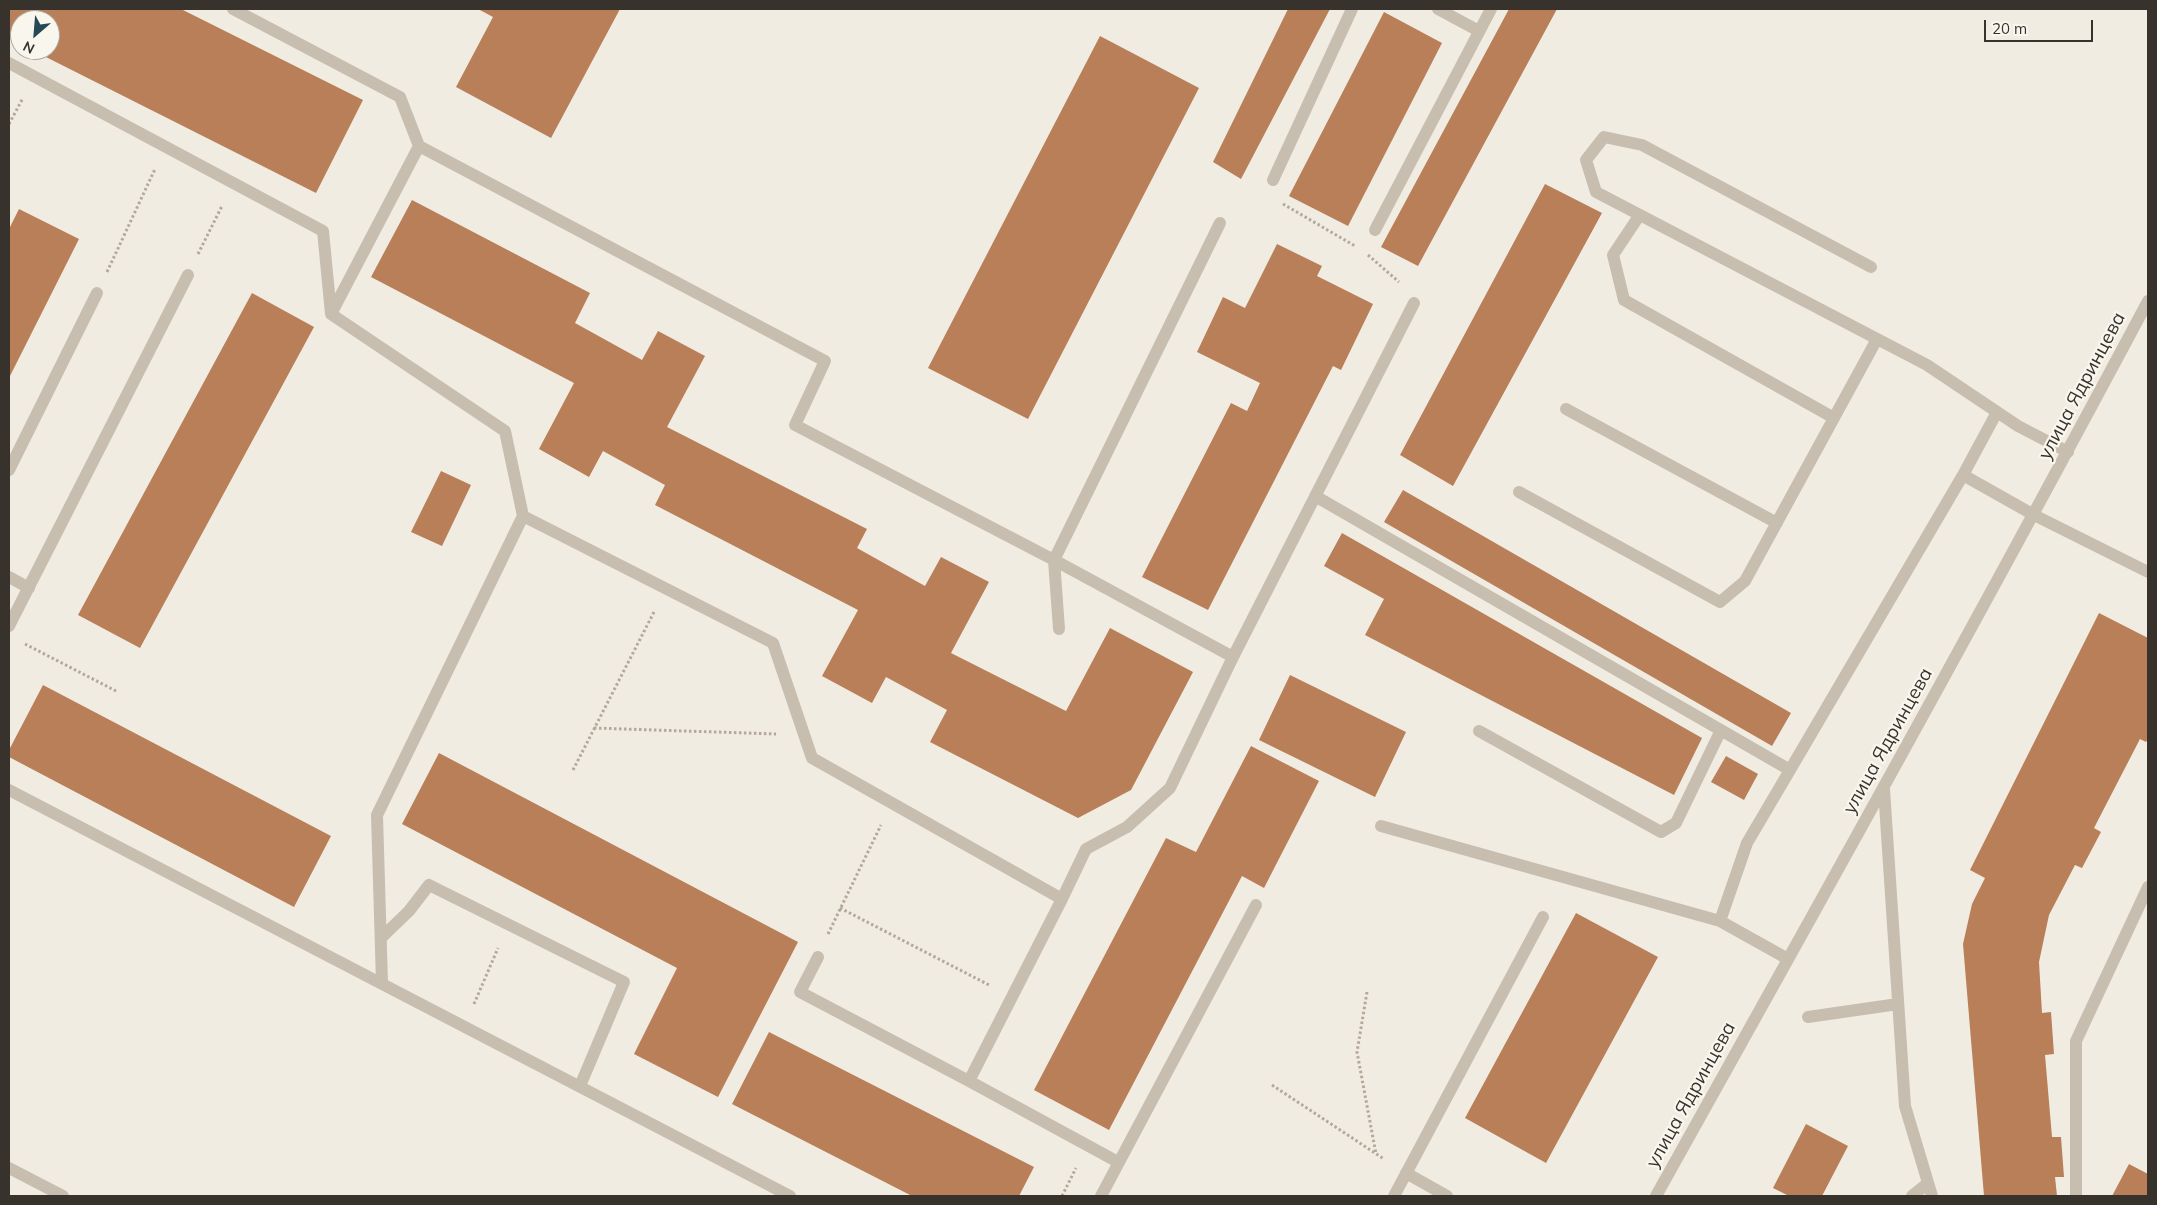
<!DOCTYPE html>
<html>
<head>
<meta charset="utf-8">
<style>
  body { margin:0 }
  #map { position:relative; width:2157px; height:1205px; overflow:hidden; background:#f1ece2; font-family:Mulish,sans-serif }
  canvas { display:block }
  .frame { position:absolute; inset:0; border:10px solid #38322c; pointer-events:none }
  .north { position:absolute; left:10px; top:10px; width:50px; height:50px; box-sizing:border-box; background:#f9f6ee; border:1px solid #aca8a0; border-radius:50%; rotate:207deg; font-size:14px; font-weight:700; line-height:20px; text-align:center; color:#38322c }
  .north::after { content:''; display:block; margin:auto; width:18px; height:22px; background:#264a55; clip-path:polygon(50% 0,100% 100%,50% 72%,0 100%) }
  .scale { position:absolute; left:1984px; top:20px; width:109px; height:22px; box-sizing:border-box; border:2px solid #38322c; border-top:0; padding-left:6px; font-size:15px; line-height:18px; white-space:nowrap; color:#38322c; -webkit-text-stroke:4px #f9f6ee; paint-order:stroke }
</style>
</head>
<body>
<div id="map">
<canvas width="2157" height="1205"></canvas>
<div class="frame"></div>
<div class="north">N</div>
<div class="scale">20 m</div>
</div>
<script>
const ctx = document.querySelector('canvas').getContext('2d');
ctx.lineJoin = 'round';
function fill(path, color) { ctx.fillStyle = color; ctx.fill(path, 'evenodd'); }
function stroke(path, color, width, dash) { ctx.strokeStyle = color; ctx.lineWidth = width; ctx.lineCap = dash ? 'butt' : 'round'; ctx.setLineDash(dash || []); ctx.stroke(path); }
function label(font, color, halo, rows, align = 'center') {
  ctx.font = font + ' Mulish,sans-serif'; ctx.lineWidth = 4.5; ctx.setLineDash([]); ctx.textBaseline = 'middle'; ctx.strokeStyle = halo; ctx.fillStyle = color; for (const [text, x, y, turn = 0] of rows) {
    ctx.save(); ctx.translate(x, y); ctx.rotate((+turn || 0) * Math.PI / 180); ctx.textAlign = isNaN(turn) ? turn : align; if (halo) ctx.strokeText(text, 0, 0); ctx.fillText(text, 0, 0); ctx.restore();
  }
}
fill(new Path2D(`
  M9,9H181L363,100L316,193L32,50H50V20H20V44L9,38Z
  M478,9H620L551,138L456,87L493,17Z
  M1288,9H1330L1241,179L1213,162Z
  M1509,9H1557L1418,266L1381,247Z
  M1384,12L1442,43L1348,226L1289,196Z
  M1100,36L1199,88L1028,419L928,368Z
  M1545,184L1602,213L1453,486L1400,455Z
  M412,200L590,293L575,323L642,360L658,331L705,356L667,427L867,529L857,548L925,586L941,557L989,582L951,653L1066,711L1110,628L1193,672L1131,790L1078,818L930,742L947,710L886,677L872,703L822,676L858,610L655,505L665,485L603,451L589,477L539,449L574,383L371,277Z
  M19,209L79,239L9,378V229Z
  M1277,244L1322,266L1317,276L1373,304L1341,370L1333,366L1208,610L1142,577L1231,403L1247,411L1260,383L1197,352L1223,297L1245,308Z
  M252,293L314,327L140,648L78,615Z
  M441,471L471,485L442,546L411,532Z
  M1403,490L1791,713L1772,746L1384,522Z
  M1342,533L1702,738L1674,795L1365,635L1384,599L1324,566Z
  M2099,613L2148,638V739L2146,742L2140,739L2094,828L2101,832L2082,868L2075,865L2049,915L2039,962L2042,1013L2051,1012L2054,1054L2045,1055L2052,1137H2061L2064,1177H2055L2057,1196H1984L1963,944L1972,904L1985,878L1970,870Z
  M1290,675L1406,732L1375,797L1259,740Z
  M43,685L331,836L294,907L9,757V750Z
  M1251,746L1319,781L1264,888L1242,876L1109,1130L1034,1090L1166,838L1196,852Z
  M439,753L798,942L718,1097L634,1054L677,968L402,824Z
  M1726,756L1758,774L1744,800L1711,782Z
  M1576,913L1658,957L1546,1163L1465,1118Z
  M769,1032L1034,1167L1019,1196H912L732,1104Z
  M1806,1124L1848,1146L1822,1196H1789L1773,1188Z
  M2129,1164L2148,1174V1196H2112Z`), '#b87f58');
stroke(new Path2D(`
  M9,124L23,98
  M1283,204L1355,246
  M198,254L222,206
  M1368,255L1399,282
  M107,272L155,169
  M25,644L118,692
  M594,728L776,734
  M573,770L655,610
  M840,908L991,986
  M828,934L881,825
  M1367,992L1357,1052L1376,1154
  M474,1004L498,948
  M1272,1085L1384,1159
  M1062,1196L1076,1168`), '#b4a999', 3, [2.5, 2.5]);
stroke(new Path2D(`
  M233,9L400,97L419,146L825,361L795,425L1054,560L1220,223
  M1438,9L1479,31
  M9,63L323,231L331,314
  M1273,180L1352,9
  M1639,216L1613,255L1624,300L1834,418
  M1375,230L1491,9
  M1871,267L1642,145L1604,137L1586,160L1596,192L1927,365L2018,426L2068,452
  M1566,409L1777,523
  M9,470L97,293
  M1963,475L2034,515L2148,572
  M1519,492L1720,602L1745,581L1877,339
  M1315,496L1790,770L1963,475L1997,412
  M523,516L773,643L812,758L1062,899L969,1081L1118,1162
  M1054,560L1233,657L1414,303
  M1054,560L1059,629
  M9,577L29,588
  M9,626L188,275
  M1479,731L1661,832L1676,823L1721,730
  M1884,789L1905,1106L1932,1196
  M9,790L790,1196
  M1381,826L1720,921
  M1062,899L1086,849L1127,827L1170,788L1233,657
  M381,938L409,911L429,885L624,982L580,1086
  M818,957L800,992L969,1081
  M1788,959L1720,921L1747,843L1790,770
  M382,983L377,815L523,516L505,431L331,314L419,146
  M1808,1017L1898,1004
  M9,1168L63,1196
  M1406,1173L1447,1196
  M1101,1196L1256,905
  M1394,1196L1543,917
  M1656,1196C1822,899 1988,601 2148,301
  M1912,1196L1927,1184
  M2076,1196V1041L2148,887`), '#c8beaf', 12);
label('19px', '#38322c', '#f9f6ee', [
  ["улица Ядринцева",2082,386,-62],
  ["улица Ядринцева",1888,741,-61],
  ["улица Ядринцева",1691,1095,-61]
]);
</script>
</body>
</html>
